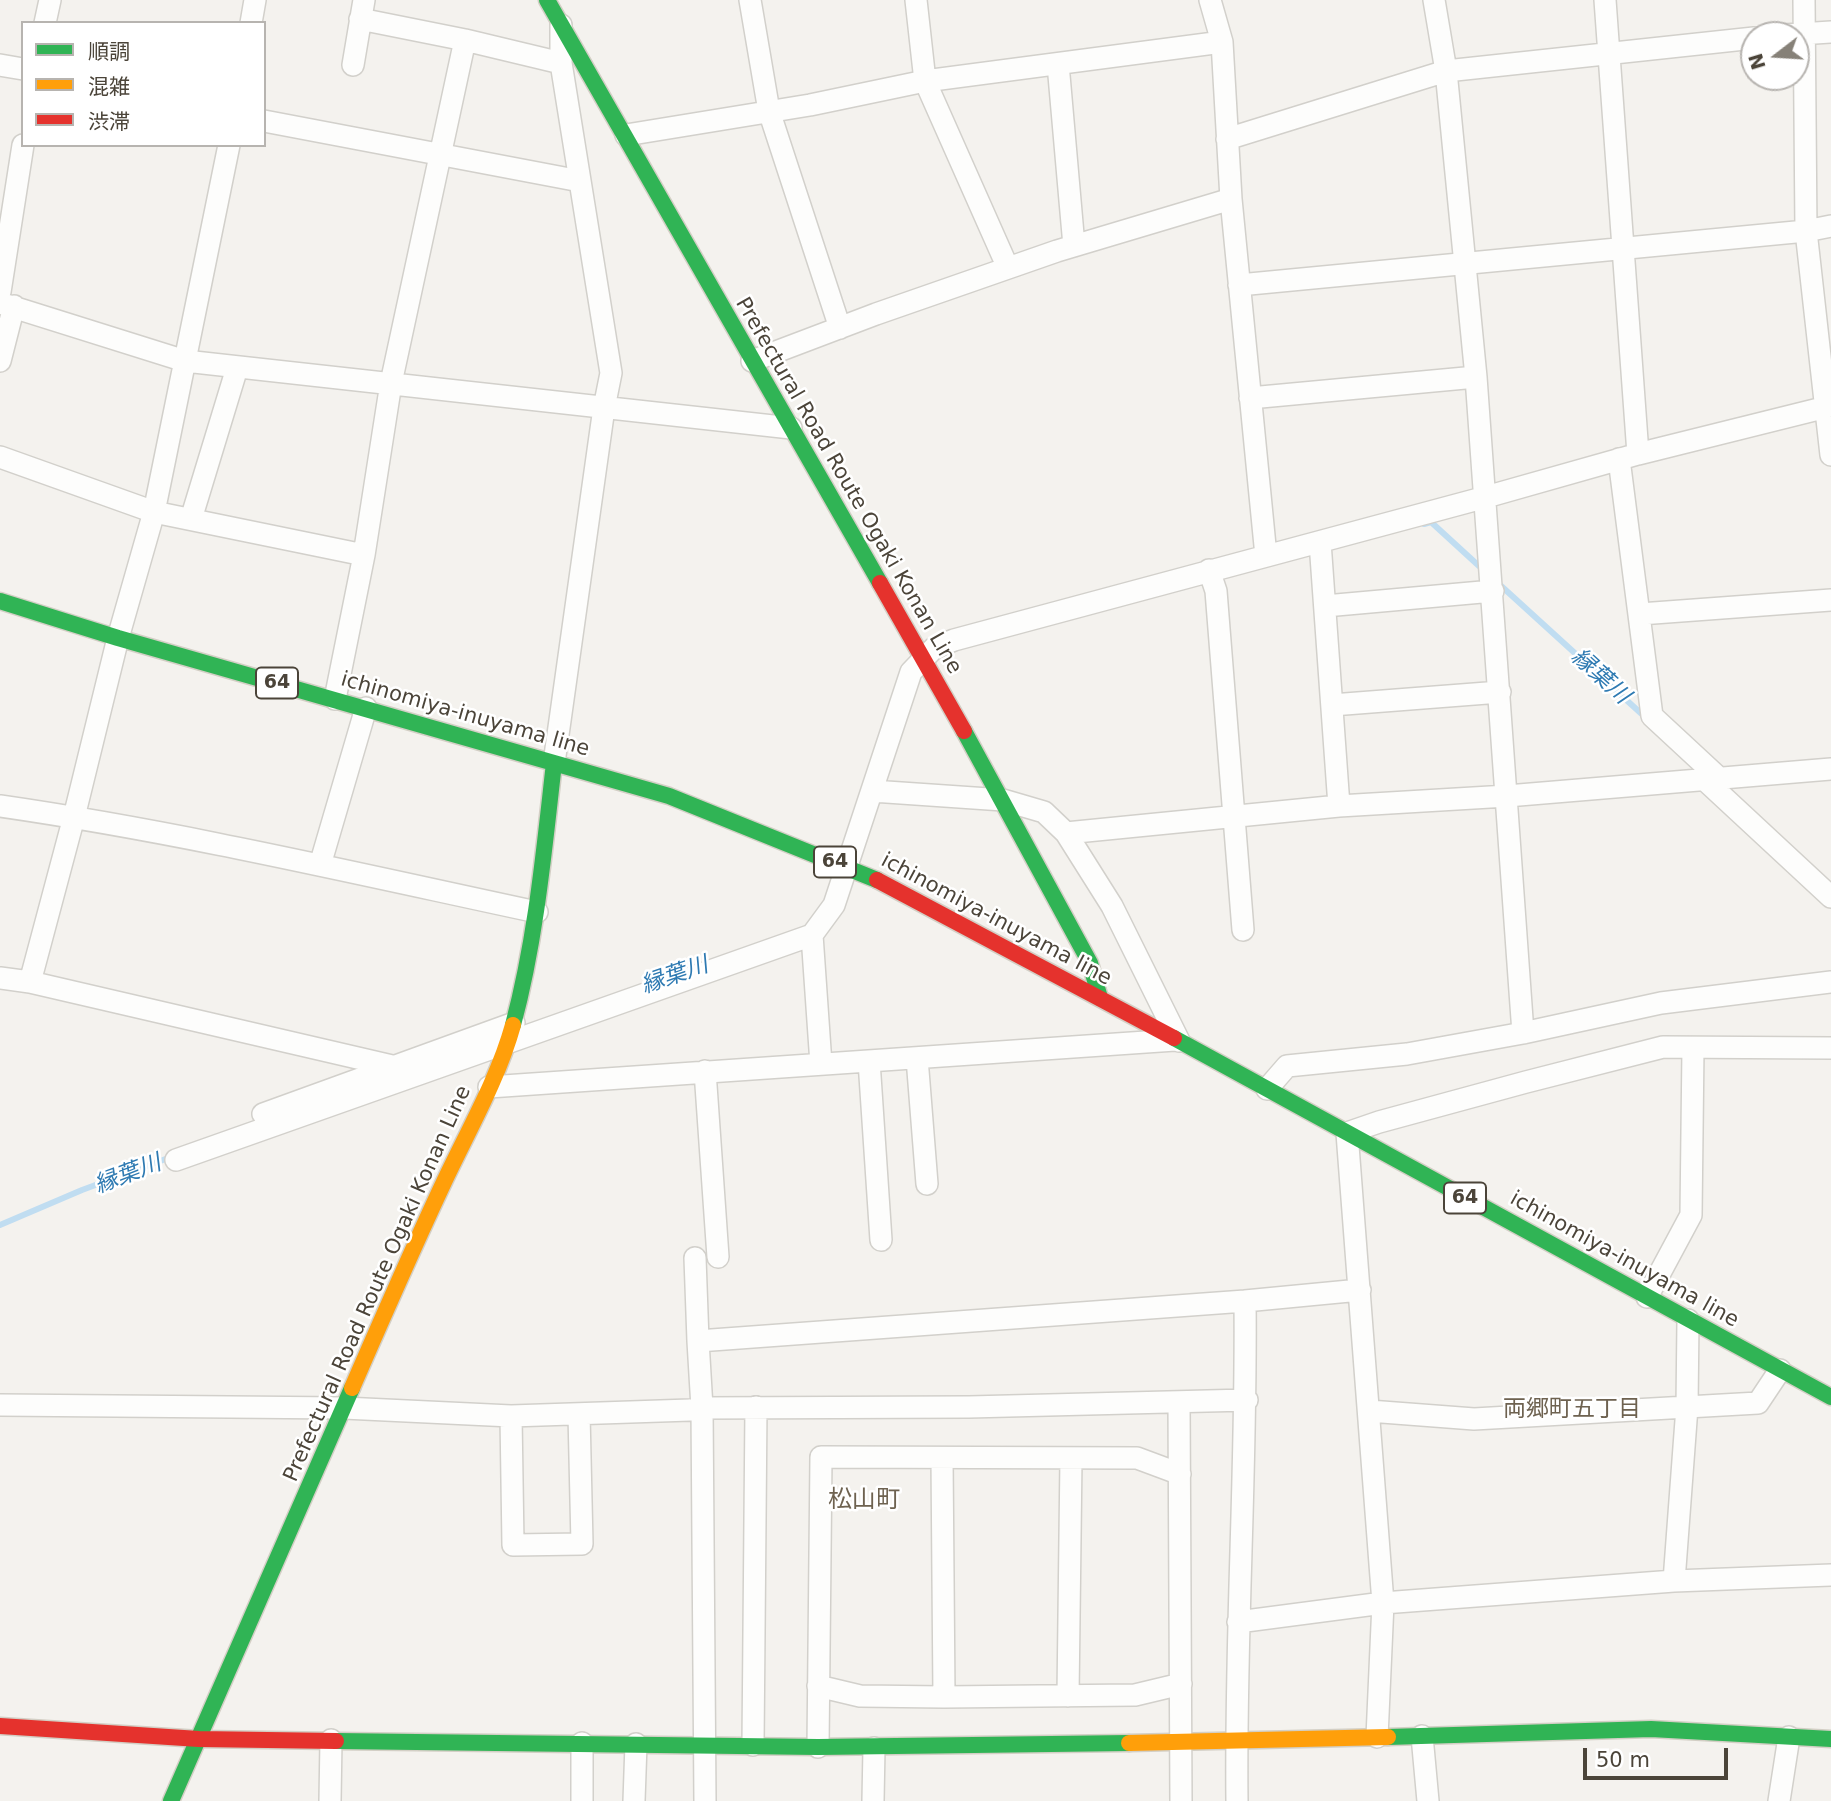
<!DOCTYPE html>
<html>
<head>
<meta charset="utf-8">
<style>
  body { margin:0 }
  #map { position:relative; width:1831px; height:1801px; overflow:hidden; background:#f4f2ee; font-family:"DejaVu Sans","Noto Sans JP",sans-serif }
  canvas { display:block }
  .legend { position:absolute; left:21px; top:21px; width:245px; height:126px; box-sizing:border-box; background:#fff; border:2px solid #b7b4b0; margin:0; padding:9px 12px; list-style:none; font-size:21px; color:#4b4439 }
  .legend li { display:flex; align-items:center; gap:14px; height:35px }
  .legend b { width:35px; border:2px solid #b7b4b0 }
  .north { position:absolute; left:1740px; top:21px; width:70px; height:70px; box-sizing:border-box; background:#fff; border:2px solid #b7b4b0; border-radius:50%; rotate:253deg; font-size:19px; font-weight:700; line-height:28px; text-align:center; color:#4b4439 }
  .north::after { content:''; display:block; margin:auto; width:24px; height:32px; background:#868178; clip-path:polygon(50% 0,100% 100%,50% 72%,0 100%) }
  .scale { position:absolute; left:1583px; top:1748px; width:145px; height:32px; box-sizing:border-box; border:4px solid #4b4439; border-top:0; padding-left:9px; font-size:21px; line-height:24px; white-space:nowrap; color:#4b4439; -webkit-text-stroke:5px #fff; paint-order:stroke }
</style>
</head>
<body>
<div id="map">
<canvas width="1831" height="1801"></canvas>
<ul class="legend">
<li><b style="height:9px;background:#30b455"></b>順調</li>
<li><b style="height:9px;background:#ff9f0a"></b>混雑</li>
<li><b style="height:9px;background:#e5322d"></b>渋滞</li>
</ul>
<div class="north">N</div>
<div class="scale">50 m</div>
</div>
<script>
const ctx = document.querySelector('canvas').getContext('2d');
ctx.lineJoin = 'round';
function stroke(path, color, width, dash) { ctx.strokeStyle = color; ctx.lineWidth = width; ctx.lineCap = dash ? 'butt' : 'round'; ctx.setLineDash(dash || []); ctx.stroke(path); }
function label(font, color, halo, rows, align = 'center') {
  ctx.font = font + ' "DejaVu Sans","Noto Sans JP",sans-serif'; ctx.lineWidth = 5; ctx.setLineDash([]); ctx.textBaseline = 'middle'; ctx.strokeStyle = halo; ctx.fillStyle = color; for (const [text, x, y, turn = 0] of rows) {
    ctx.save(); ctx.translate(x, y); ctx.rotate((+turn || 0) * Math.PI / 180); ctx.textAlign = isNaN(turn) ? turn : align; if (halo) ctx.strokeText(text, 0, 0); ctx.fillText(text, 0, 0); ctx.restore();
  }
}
stroke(new Path2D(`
  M1424,524L1431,522L1479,566
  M1499,584L1645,717
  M0,1225L82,1190L171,1157`), '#c0ddf1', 6);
const street = new Path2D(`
  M750,0L769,111L840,328
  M916,0L925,81L1008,268
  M1210,0L1222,42L1231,199L1266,556
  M1434,0L1446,71L1476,377L1523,1033
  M1605,0L1638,454
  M1804,0L1806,231L1831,455
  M360,19L465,40L561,63
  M45,23L50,0
  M251,23L255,0
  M1784,35L1831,32
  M1058,64L1074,246
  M0,65L23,69
  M353,65L364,0
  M264,121L580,181
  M626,135L810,105L925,81L1222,42
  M1227,139L1446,71L1754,38
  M1239,285L1806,231L1831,226
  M0,292L23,145
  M0,303L185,361L791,428
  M0,361L14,306
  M752,361L876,314L1057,251L1231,199
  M1250,398L1476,377
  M0,457L154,512L364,555
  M1619,459L1652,716L1720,779
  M191,519L237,368
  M1320,542L1339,806
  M1209,570L1216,591L1243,930
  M1325,606L1493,591
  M1640,614L1831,600
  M335,699L364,555L391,383L465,40
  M1332,705L1500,692
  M554,763L604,408L611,373L561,63V25
  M1706,781L1831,897
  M872,791L1003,800L1044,812L1066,833L1112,906L1179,1041
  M0,806C180,832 359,874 537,912
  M1066,833L1339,806L1507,796L1831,769
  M320,865L366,708
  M812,935L821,1064
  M0,978L30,982L392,1066L397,1081
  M30,982L74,817L118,638L154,512L229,145
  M917,1058L927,1184
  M869,1061L881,1240
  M705,1071L718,1257
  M489,1087L1175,1040
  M1267,1089L1287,1066L1407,1054L1523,1033L1661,1003L1831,982
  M263,1114L514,1023
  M176,1160L812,935L834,905L911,672L934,648L954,640L1486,497L1638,454L1831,406
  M695,1258L698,1341
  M1647,1297L1691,1215L1693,1048
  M1179,1402L1181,1801
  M0,1405L344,1408L511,1416L690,1410L702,1408L969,1407L1247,1400
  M1369,1411L1474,1419L1758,1403L1780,1370
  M511,1416L513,1545L582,1544L579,1414
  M942,1458L944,1697
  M1674,1581L1687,1407L1688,1320
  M1238,1622L1383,1603L1674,1581L1831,1575
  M818,1686L860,1696L944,1697L1135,1695L1181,1684
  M1068,1696L1071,1458
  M1422,1736L1428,1801
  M1377,1737L1383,1603L1347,1133L1379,1122L1526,1082L1663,1047L1831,1048
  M582,1743V1801
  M753,1745L756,1407
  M818,1747L821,1457L1137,1458L1180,1474
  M330,1801L331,1740
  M634,1801L636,1744
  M705,1801L702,1408L698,1341L1245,1301
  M873,1801L874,1748
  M1237,1801C1235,1634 1247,1468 1245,1301L1360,1290
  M1779,1801L1789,1737`);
const fast = new Path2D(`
  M547,0L880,583
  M0,601L118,638L669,796L877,880
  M964,731L1090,963L1100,998
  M513,1025C536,939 544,851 554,763
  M1174,1038L1831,1397
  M1388,1737L1651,1729L1831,1739
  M336,1741L818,1747L1129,1743
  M171,1801L352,1388`);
const slow = new Path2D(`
  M352,1388C382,1319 412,1250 444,1182C468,1131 498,1079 513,1025
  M1129,1743L1388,1737`);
const jam = new Path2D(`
  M880,583L964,731
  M877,880L1174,1038
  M0,1726L199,1739L336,1741`);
stroke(street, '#d2d0cb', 24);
stroke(fast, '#d3cfc5', 19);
stroke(slow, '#d3cfc5', 19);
stroke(jam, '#d3cfc5', 19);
stroke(street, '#fdfdfc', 21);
stroke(fast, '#30b455', 16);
stroke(slow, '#ff9f0a', 16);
stroke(jam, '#e5322d', 16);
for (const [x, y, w] of [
  [277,683,42],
  [835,862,42],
  [1465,1198,42]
]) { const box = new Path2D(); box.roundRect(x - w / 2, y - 15.5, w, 31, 5); ctx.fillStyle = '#fff'; ctx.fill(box); stroke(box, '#4b4439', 2); }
label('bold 19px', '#4b4439', null, [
  ["64",277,683],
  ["64",835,862],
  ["64",1465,1198]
]);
label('21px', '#4b4439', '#fff', [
  ["Prefectural Road Route Ogaki Konan Line",848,486,60],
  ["ichinomiya-inuyama line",465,715,16],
  ["ichinomiya-inuyama line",996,920,28],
  ["ichinomiya-inuyama line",1624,1260,29],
  ["Prefectural Road Route Ogaki Konan Line",378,1284,-66]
]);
label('italic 23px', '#2e7ab2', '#fff', [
  ["縁葉川",1600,677,42],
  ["縁葉川",675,976,-19],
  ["縁葉川",128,1175,-21]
]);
label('23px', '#6e6250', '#fff', [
  ["両郷町五丁目",1572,1410]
]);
label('24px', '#6e6250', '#fff', [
  ["松山町",864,1501]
]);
</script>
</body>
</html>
